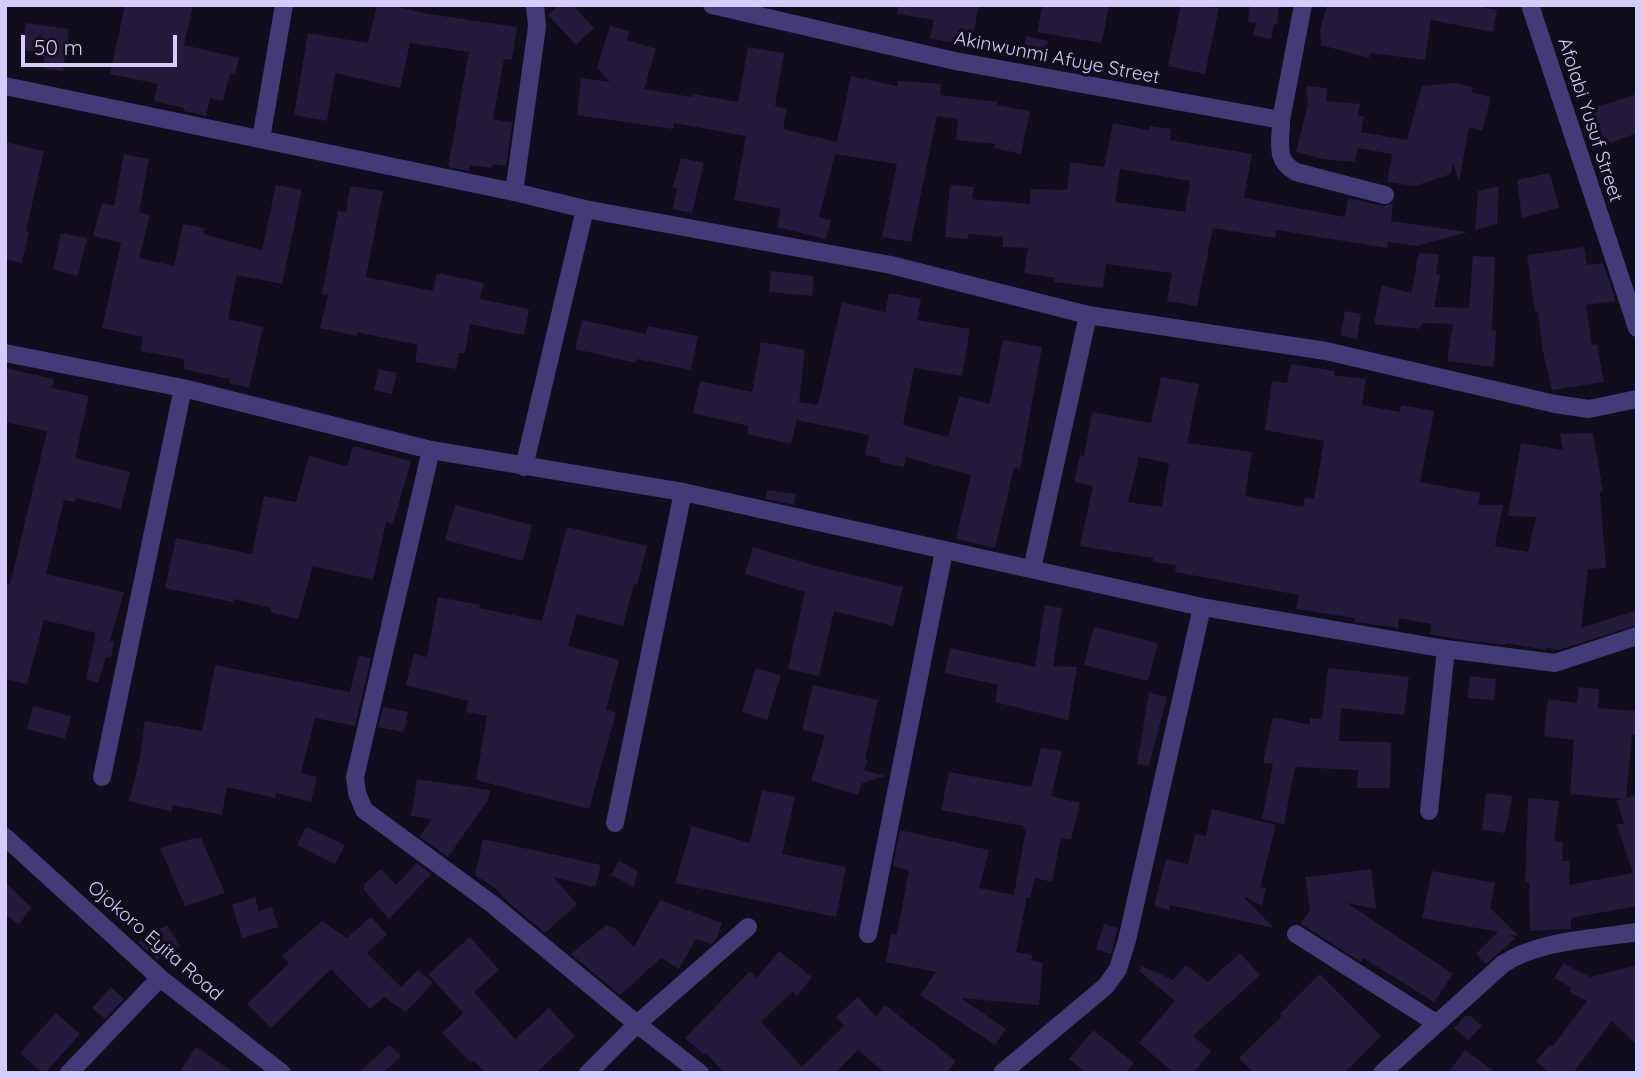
<!DOCTYPE html>
<html>
<head>
<meta charset="utf-8">
<style>
  body { margin:0 }
  #map { position:relative; width:1642px; height:1078px; overflow:hidden; background:#110d1c; font-family:Quicksand,sans-serif }
  canvas { display:block }
  .frame { position:absolute; inset:0; border:7px solid #d5ccfb; pointer-events:none }
  .scale { position:absolute; left:21px; top:35px; width:156px; height:32px; box-sizing:border-box; border:4px solid #d5ccfb; border-top:0; padding-left:9px; font-size:21px; line-height:24px; white-space:nowrap; color:#d5ccfb; -webkit-text-stroke:5px #110d1c; paint-order:stroke }
</style>
</head>
<body>
<div id="map">
<canvas width="1642" height="1078"></canvas>
<div class="frame"></div>
<div class="scale">50 m</div>
</div>
<script>
const ctx = document.querySelector('canvas').getContext('2d');
ctx.lineJoin = 'round';
function fill(path, color) { ctx.fillStyle = color; ctx.fill(path, 'evenodd'); }
function stroke(path, color, width, dash) { ctx.strokeStyle = color; ctx.lineWidth = width; ctx.lineCap = dash ? 'butt' : 'round'; ctx.setLineDash(dash || []); ctx.stroke(path); }
function label(font, color, halo, rows, align = 'center') {
  ctx.font = font + ' Quicksand,sans-serif'; ctx.lineWidth = 7; ctx.setLineDash([]); ctx.textBaseline = 'middle'; ctx.strokeStyle = halo; ctx.fillStyle = color; for (const [text, x, y, turn = 0] of rows) {
    ctx.save(); ctx.translate(x, y); ctx.rotate((+turn || 0) * Math.PI / 180); ctx.textAlign = isNaN(turn) ? turn : align; if (halo) ctx.strokeText(text, 0, 0); ctx.fillText(text, 0, 0); ctx.restore();
  }
}
fill(new Path2D(`
  M125,5H193L184,45L239,58L235,74L230,73L223,101L210,98L206,116L184,111V108L154,101L158,84L110,74Z
  M377,5H389L429,14L517,27L512,60L504,59L493,119L512,123L506,166L493,164L492,168L470,165L469,171L448,167L469,52L410,43L400,88L335,73L327,121L294,115L308,33L368,43Z
  M559,5H573L594,28L576,45L548,15Z
  M898,5H979L971,47L930,38L934,20L898,14Z
  M1043,5H1109L1102,43L1037,32Z
  M1181,5L1219,8L1205,74L1168,66Z
  M1250,5H1279L1277,25L1274,24L1271,39L1253,35L1256,23L1248,22Z
  M1327,5H1471L1497,10L1493,32L1431,20L1425,60L1370,53L1369,58L1321,45L1320,30Z
  M26,23L69,29L63,71L43,68L45,53L22,50Z
  M610,26L629,31L627,40L656,49L644,89L692,97L693,94L738,102L748,47L784,53L775,106L787,109L783,129L837,142L851,76L897,86L898,81L941,84L940,95L998,102L997,105L1030,111L1021,154L994,148L995,144L956,140L958,119L937,116L911,242L882,237L897,164L835,154L819,217L831,220L826,239L777,227L781,209L734,200L746,136L674,123L673,129L577,115L581,78L610,82L597,68Z
  M1026,36L1048,41L1045,57L1023,53Z
  M1455,83L1473,87L1472,92L1491,97L1482,131L1469,127L1459,182L1453,163L1451,174L1415,186L1387,182L1392,154L1358,148L1355,162L1323,159L1296,152L1308,104L1306,86L1327,88L1326,101L1360,104L1358,116H1364L1361,132L1407,140L1422,86Z
  M1637,94V133L1597,148L1584,111Z
  M1113,123L1149,130L1150,126L1171,129L1170,140L1252,154L1244,198L1345,217L1348,198L1383,206L1393,203L1391,221L1468,232L1417,246L1388,242L1387,248L1276,230L1275,238L1213,228L1197,306L1167,301L1172,273L1106,264L1103,288L1054,282L1055,278L1024,273L1028,248L1003,247V237L968,234V239L945,237L950,185L974,187L972,199L1030,204L1031,189L1067,190L1070,162L1104,167ZM1120,169L1190,181L1185,212L1115,202Z
  M5,142L44,151L26,231L29,232L22,263L5,259Z
  M124,154L149,159L139,212L150,215L139,258L174,266L183,224L205,228L203,234L262,250L276,185L302,190L282,284L237,275L228,319L263,327L249,388L229,383L230,379L183,369L185,359L140,351L143,337L102,328L121,243L93,236L102,203L114,206Z
  M681,158L704,163L692,213L673,209L677,188L673,187Z
  M1550,173L1559,208L1522,218L1517,180Z
  M350,186L383,191L366,277L433,291L437,273L484,283L480,299L529,309L524,335L470,324L465,353H459L456,369L415,362L418,345L357,332V336L320,328L328,295L322,294L338,211L346,212Z
  M1499,186L1497,224L1475,230L1478,191Z
  M61,233L87,238L78,276L53,270Z
  M1584,247L1587,265L1603,263L1614,295L1615,301L1586,305L1592,345L1597,344L1604,382L1552,390L1543,352L1538,312H1535L1527,255Z
  M1419,253L1439,254L1436,274L1440,275L1434,307L1469,308L1473,256L1495,257L1492,330H1496L1495,352L1493,367L1447,361L1453,324L1422,323L1419,329L1374,324L1382,285L1411,293Z
  M771,271L814,276L812,296L769,292Z
  M889,293L921,299L917,320L970,329L962,376L914,368L903,425L948,437L959,396L990,404L1003,340L1042,347L1020,469L1014,468L995,548L956,539L971,475L906,457L904,467L879,462L880,458L865,455L869,435L797,420L791,444L747,434L749,426L693,413L700,381L752,392L761,342L805,350L799,402L818,405L842,302L885,312Z
  M1345,311L1361,314L1357,339L1340,335Z
  M582,320L646,334L648,326L698,336L691,370L637,359L636,363L575,349Z
  M1291,364L1335,371L1334,375L1366,379L1362,405L1400,412L1401,405L1434,411L1420,482L1480,493L1478,505H1503L1495,546L1528,552L1536,517L1508,516L1521,443L1563,450L1560,434L1593,433L1603,491L1600,492L1606,568L1588,569L1581,628L1637,610V625L1559,650L1546,648V650L1506,643V645L1457,639L1430,634L1431,624L1399,618L1398,628L1355,622V618L1296,609L1299,595L1175,572L1176,565L1153,562V558L1080,546L1093,486L1074,482L1080,455L1084,456L1092,412L1151,423L1161,377L1199,384L1187,443L1252,452L1245,496L1303,507L1305,498L1314,499L1324,441L1265,430L1272,381L1287,383ZM1139,457L1169,463L1162,507L1128,502Z
  M5,368L54,379L52,388L89,396L75,458L130,472L121,509L76,498L75,502L64,500L46,574L124,592L110,641L114,642L111,658L106,657L98,683L86,679L96,633L44,620L27,684L5,679V584H10L47,431L5,422Z
  M379,369L397,373L392,394L374,390Z
  M353,446L411,461L393,524L386,522L373,580L313,566L298,619L270,612L271,608L234,599L233,602L165,588L176,538L252,554L264,496L296,502L309,456L347,466Z
  M767,490L796,494L794,505L766,499Z
  M455,505L532,525L523,561L445,540Z
  M567,527L647,546L637,585L634,584L623,626L577,614L568,646L619,660L606,710L616,713L589,809L476,780L487,716L466,712L468,701L406,685L414,654L427,657L438,597L480,605L479,608L542,621Z
  M753,547L816,566L903,587L893,626L834,611L819,676L788,669L805,592L745,574Z
  M1045,605L1062,608L1053,666L1077,667L1068,720L995,702L998,685L945,673L950,648L1035,667Z
  M1094,627L1158,643L1148,681L1084,665Z
  M359,655L371,658L355,726L315,718L301,773L317,777L311,802L276,793L275,798L227,787L222,815L173,805L172,812L129,801L139,762L145,721L202,731L215,665L350,692Z
  M756,668L781,675L767,720L742,712Z
  M1328,668L1409,677L1404,715L1341,708L1339,741L1391,742L1390,788H1357L1358,770L1295,767L1284,824L1262,819L1273,764L1263,763L1273,717L1310,725V718L1322,719Z
  M1470,676L1496,679L1494,700L1467,698Z
  M813,685L878,700L865,759L868,760L864,770L885,776L862,783L858,795L811,781L825,735L802,730Z
  M1579,687L1599,689L1598,708L1637,711V735H1632L1626,798L1637,794V906L1571,918V929L1530,931L1529,882H1525L1528,798L1559,801L1554,841L1563,842L1562,861H1570L1569,885L1633,873L1617,825L1624,823L1617,801L1623,799L1570,794L1574,740L1544,736L1548,699L1577,703Z
  M1149,692L1167,697L1149,766L1137,764Z
  M33,706L71,716L65,739L27,729Z
  M383,707L408,712L404,732L378,727Z
  M1041,748L1062,751L1051,796L1080,803L1071,840L1061,838L1052,882L1035,878L1030,898L1027,897L1016,952L1033,955L1031,960L1043,963L1039,1005L961,998L1006,1029L995,1045L920,995L936,972L886,962L891,934L897,935L909,870L893,866L900,830L989,850L979,888L1014,895L1026,829L1022,828L1023,826L941,810L949,772L1031,787Z
  M417,779L490,790L488,800L448,857L420,837L432,819L411,816Z
  M762,790L795,797L782,854L846,867L836,917L675,883L692,826L750,843Z
  M1486,793L1512,796L1505,833L1482,830Z
  M1212,809L1276,825L1260,887L1266,888L1262,906L1246,897L1245,899L1274,928L1170,905L1169,910L1154,906L1166,859L1188,864L1195,834L1206,836Z
  M306,827L345,845L335,864L297,845Z
  M195,838H201L225,893L185,906L160,848Z
  M483,839L601,865L595,887L553,877L577,904L545,933L508,902L495,888L475,875Z
  M619,861L638,871L634,887L611,875Z
  M417,863L431,874L389,919L364,890V884L381,869L396,885Z
  M1371,869L1376,909L1347,903L1453,974L1434,1002L1363,958L1361,962L1301,924L1310,910L1305,876L1308,877Z
  M1432,871L1495,883L1490,908L1519,936L1508,934L1516,938L1486,964L1476,954L1498,932L1422,918Z
  M5,882L31,907L19,925L5,914Z
  M255,897L259,911L272,907L278,927L242,938L232,905Z
  M660,900L722,923L716,940L711,944L696,939L679,969L661,958L620,995L571,954L606,925L616,929L634,947Z
  M371,917L387,934L367,953L401,987L418,970L433,983L406,1012L384,997L370,1009L331,969L271,1028L247,1004L289,963L282,956L322,921L347,938Z
  M1104,924L1118,928L1111,954L1096,949Z
  M167,925L180,946L157,960L138,942Z
  M470,937L499,970L474,992L515,1039L549,1008L575,1036L536,1073H485L474,1061L471,1063L442,1033L463,1013L428,974Z
  M779,951L812,977L797,996L792,992L761,1022L802,1067L844,1026L836,1017L858,997L876,1017L885,1005L956,1061L947,1073H885L858,1050L835,1073H724L706,1053L704,1055L685,1038L750,971L757,978Z
  M1240,953L1260,975L1193,1036L1211,1051L1193,1073H1174L1139,1043L1175,1001L1139,971L1142,966L1173,980L1186,965L1208,982Z
  M1563,963L1590,977L1637,965V1045L1612,1021L1573,1073H1549L1536,1061L1550,1045L1552,1047L1587,1001L1569,992L1572,988L1554,978Z
  M1320,974L1381,1036L1344,1073H1254L1239,1058L1282,1016L1280,1014Z
  M111,987L124,999L105,1019L92,1008Z
  M56,1013L80,1034L45,1073H42L20,1053Z
  M1465,1016H1471L1482,1026L1468,1040L1454,1028Z
  M1093,1030L1134,1063L1126,1073H1086L1069,1059Z
  M389,1045L401,1056L383,1073H358Z
  M196,1047L235,1073H179Z
  M1465,1050L1496,1073H1448Z`), '#231a3c');
stroke(new Path2D(`
  M712,5L955,61L1281,120L1303,5
  M1530,5L1637,328
  M5,86L514,192L585,209L891,265L1088,315L1326,351L1555,404L1589,409L1637,399
  M1281,120C1281,143 1274,160 1296,172L1385,195
  M261,139L284,5
  M514,192L537,27L535,5
  M5,353L183,388L431,450L683,492L1202,607L1446,649L1555,663L1637,636
  M431,450L355,777L357,793L364,810L492,904L637,1024L700,1073
  M524,467L585,209
  M1032,569L1088,315
  M102,777L183,388
  M1429,811L1446,649
  M615,823L683,492
  M5,837L160,978L282,1073
  M868,934L944,551
  M1296,934L1436,1023
  M69,1073L160,978
  M588,1073L637,1024L748,927
  M1002,1073L1106,986L1118,969L1127,940L1202,607
  M1382,1073L1503,964C1538,940 1595,939 1637,932`), '#423b78', 18);
label('19px', '#d5ccfb', '#110d1c', [
  ["Akinwunmi Afuye Street",1057,58,11],
  ["Afolabi Yusuf Street",1590,120,72],
  ["Ojokoro Eyita Road",155,941,41]
]);
</script>
</body>
</html>
